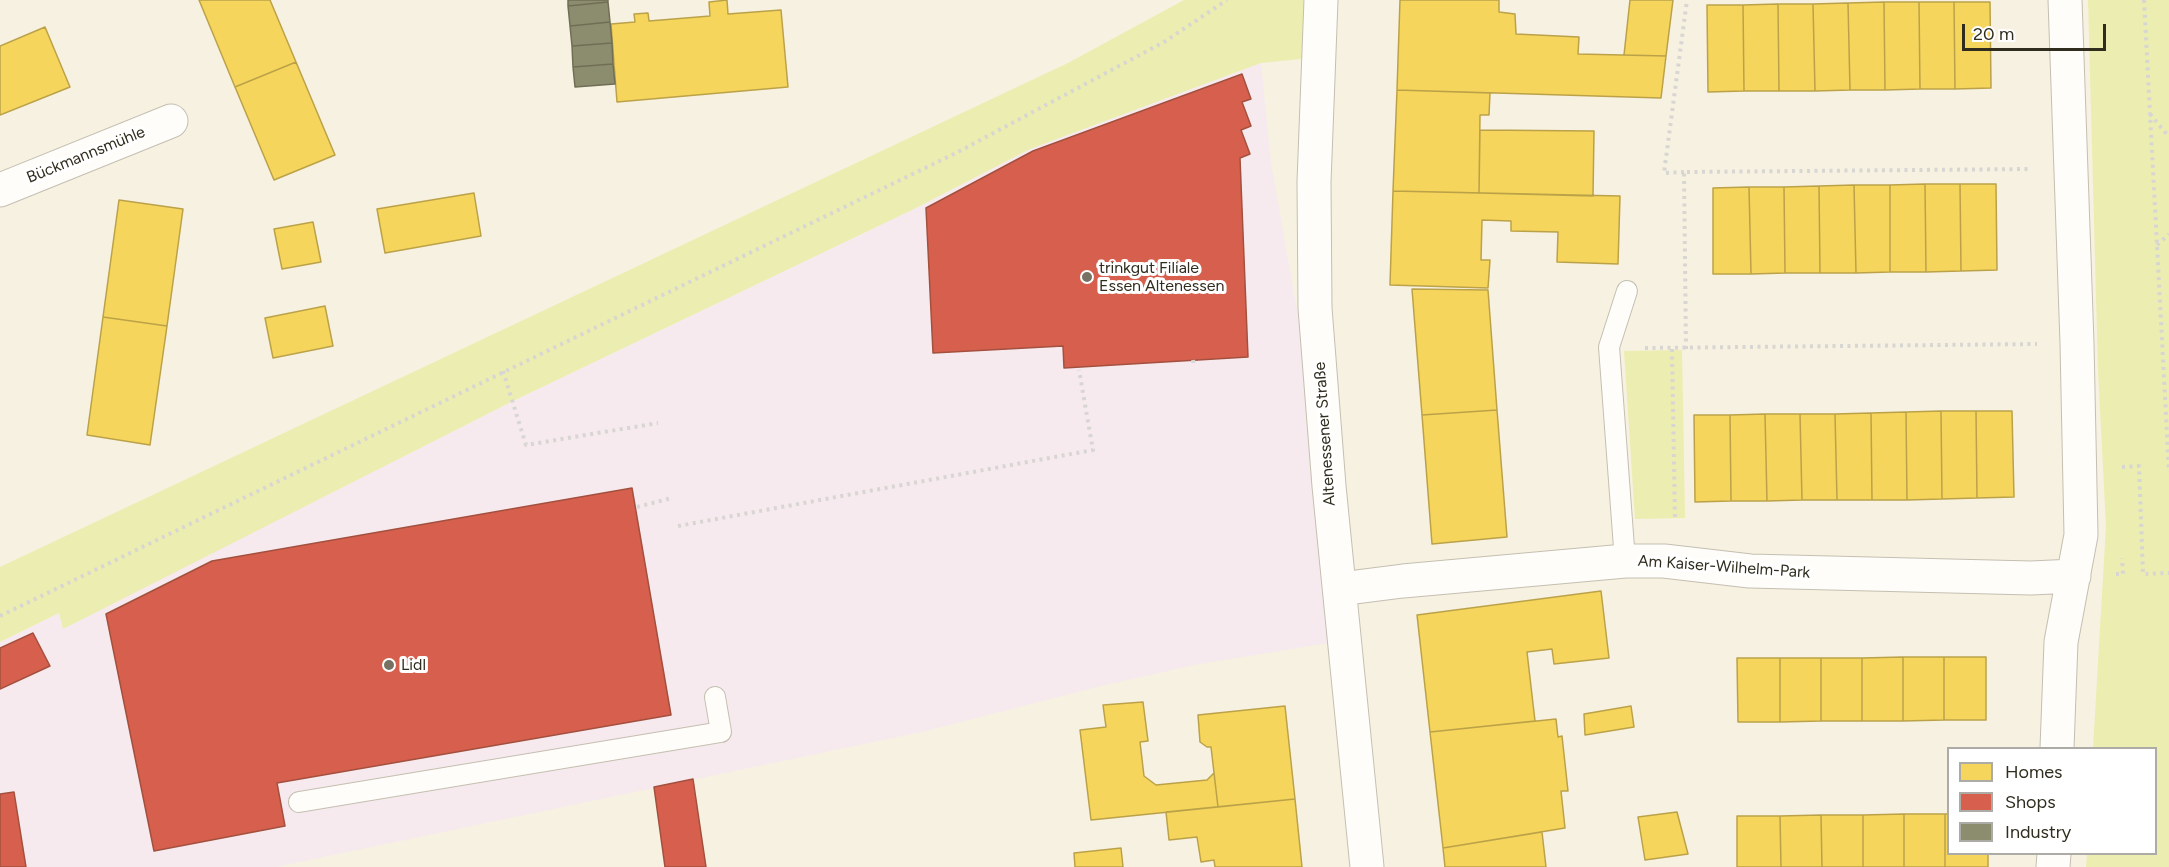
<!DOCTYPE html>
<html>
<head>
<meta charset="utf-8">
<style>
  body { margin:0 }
  #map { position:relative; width:2169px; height:867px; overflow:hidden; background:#f7f1e1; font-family:Figtree,sans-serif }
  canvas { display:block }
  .legend { position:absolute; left:1947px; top:747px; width:210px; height:108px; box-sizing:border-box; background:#fff; border:2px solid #acaba5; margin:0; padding:8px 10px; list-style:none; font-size:18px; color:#302c1e }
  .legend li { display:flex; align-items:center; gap:12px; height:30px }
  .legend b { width:30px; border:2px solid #acaba5 }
  .scale { position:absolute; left:1962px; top:24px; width:144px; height:27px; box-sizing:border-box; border:3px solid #302c1e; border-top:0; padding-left:8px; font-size:18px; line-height:21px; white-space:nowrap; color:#302c1e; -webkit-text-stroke:4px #fff; paint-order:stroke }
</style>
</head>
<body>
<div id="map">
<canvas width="2169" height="867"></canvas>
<ul class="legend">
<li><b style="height:16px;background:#f6d55c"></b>Homes</li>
<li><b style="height:16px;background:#d6604d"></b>Shops</li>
<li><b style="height:16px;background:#8c8c6e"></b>Industry</li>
</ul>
<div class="scale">20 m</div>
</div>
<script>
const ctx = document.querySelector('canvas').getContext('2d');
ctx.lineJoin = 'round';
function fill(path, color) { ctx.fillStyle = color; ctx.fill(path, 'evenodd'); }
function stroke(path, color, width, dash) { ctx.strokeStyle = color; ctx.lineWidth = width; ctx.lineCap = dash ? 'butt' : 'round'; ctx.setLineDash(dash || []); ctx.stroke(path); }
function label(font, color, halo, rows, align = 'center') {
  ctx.font = font + ' Figtree,sans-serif'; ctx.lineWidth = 6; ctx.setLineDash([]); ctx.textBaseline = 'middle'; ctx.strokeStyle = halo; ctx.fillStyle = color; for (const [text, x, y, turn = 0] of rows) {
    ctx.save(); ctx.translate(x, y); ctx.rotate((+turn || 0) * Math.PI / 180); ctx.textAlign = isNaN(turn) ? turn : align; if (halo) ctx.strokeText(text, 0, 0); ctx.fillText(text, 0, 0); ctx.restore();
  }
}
fill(new Path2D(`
  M1261,63L1271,163L1303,344L1335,642L1194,665L1101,686L926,731L276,867H0V642L60,613L63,628L513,401L916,208L1030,149Z`), '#f6eaee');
fill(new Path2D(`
  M1184,0H1312L1310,58L1261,63L1030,149L916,208L513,401L63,629L59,613L0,642V567L1068,63Z
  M2088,0H2169V867H2086L2087,854H2156V748H2093L2106,526L2098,371Z
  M1682,350L1685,518L1635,519L1624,351Z`), '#ecedb0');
const homes = new Path2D(`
  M199,0H270L296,62L235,87Z
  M727,0L728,14L781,10L788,87L617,102L611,24L635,22L634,14L648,13L649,21L710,16L709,2Z
  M1400,0H1499V12L1515,14L1516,34L1579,37L1578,54L1666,56L1661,98L1397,90Z
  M1630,0H1673L1666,56L1624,55Z
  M1884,2L1885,90H1850L1848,3Z
  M1884,2H1919L1920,89L1885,90Z
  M1919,2H1954L1955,89H1920Z
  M1954,2H1990L1991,88L1955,89Z
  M1848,3L1850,90L1815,91L1813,4Z
  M1778,4L1779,91H1744L1743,5Z
  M1778,4H1813L1815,91H1779Z
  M1707,5H1743L1744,91L1708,92Z
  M45,27L70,87L0,115V46Z
  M296,62L335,155L274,180L235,87Z
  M1397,90L1490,93L1489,115H1480L1479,193L1393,191Z
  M1480,130L1594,131L1593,196L1479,193Z
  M1925,184H1960L1961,271L1926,272Z
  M1925,184L1926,272H1890V185Z
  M1960,184H1996L1997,270L1961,271Z
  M1854,185H1890V272L1856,273Z
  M1854,185L1856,273H1820L1819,186Z
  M1819,186L1820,273H1785L1784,187Z
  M1749,187L1751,274H1713V188Z
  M1749,187H1784L1785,273L1751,274Z
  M1393,191L1620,196L1618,264L1557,262L1558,232L1511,231V221L1482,220L1481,260H1490L1488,288L1390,285Z
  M474,193L481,236L385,253L377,209Z
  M119,200L183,209L167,326L103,317Z
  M313,222L321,262L282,269L274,229Z
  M1412,289L1488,290L1497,410L1422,415Z
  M325,306L333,346L273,358L265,318Z
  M103,317L167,326L150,445L87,435Z
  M1497,410L1507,537L1432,544L1422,415Z
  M1941,411L1942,499L1907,500L1906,412Z
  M1941,411H1976L1977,498L1942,499Z
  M1976,411H2012L2014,497L1977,498Z
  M1906,412L1907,500H1872L1871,413Z
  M1871,413L1872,500H1837L1835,414Z
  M1765,414H1800L1802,500L1767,501Z
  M1765,414L1767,501H1731L1730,415Z
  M1800,414H1835L1837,500H1802Z
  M1694,415H1730L1731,501L1695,502Z
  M1601,591L1609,658L1554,664L1552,649L1527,652L1535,721L1430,732L1417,615Z
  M1903,657V721H1862V658Z
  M1903,657H1944V720L1903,721Z
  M1944,657H1986V720H1944Z
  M1737,658H1780V722H1738Z
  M1780,658H1821V721L1780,722Z
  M1821,658H1862V721H1821Z
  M1143,702L1148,741L1140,742L1144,776L1156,785L1207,780L1214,773L1218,807L1091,820L1080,730L1106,727L1103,705Z
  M1285,706L1295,799L1218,807L1211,747H1207L1200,742L1198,715Z
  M1631,706L1634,727L1585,735L1584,714Z
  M1556,719L1558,737L1562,736L1568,791H1561L1565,828L1443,848L1430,732Z
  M1295,799L1302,867H1215L1214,860L1201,862L1197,837L1169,840L1166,812Z
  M1677,812L1688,854L1645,860L1638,817Z
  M1904,814V867H1863V815Z
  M1904,814H1945V867H1904Z
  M1945,814H1948V854H1988V867H1945Z
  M1821,815H1863V867H1822Z
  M1821,815L1822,867H1781L1780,816Z
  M1737,816H1780L1781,867H1737Z
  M1542,832L1546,867H1445L1443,848Z
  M1121,848L1123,867H1075L1074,853Z`);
fill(homes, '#f6d55c');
stroke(homes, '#bba249', 1.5);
const shops = new Path2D(`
  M1242,74L1251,99L1242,102L1251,126L1241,130L1250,154L1240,158L1248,357L1064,368L1063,346L933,353L926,208L1033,151Z
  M632,488L671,715L277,783L285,826L154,851L106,614L212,561Z
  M33,633L50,666L0,689V648Z
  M693,779L706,867H665L654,787Z
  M14,792L26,867H0V794Z`);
fill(shops, '#d6604d');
stroke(shops, '#a4503f', 1.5);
const industry = new Path2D(`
  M568,0H608V2L568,6Z
  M608,2L610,22L570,26L568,6Z
  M610,22L612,43L572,46L570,26Z
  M612,43L613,64L573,67L572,46Z
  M613,64L615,84L575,87L573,67Z`);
fill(industry, '#8c8c6e');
stroke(industry, '#706f56', 1.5);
const service = new Path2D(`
  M1625,561L1609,347L1627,291
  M299,802L721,732L715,697`);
const minor = new Path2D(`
  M0,190L171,121
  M1340,589L1403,581L1625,561H1664L1750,571L2031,578L2074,576
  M2057,748L2061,642L2081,535L2077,343L2065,0
  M2053,867L2054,854`);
const secondary = new Path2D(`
  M1321,0L1314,182L1315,308L1329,486L1367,867`);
stroke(service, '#c4bfb1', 22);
stroke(minor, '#c4bfb1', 35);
stroke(secondary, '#c4bfb1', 35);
stroke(new Path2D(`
  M2144,0L2169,472
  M2150,114L2169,137
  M1684,172L1664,173L1687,0
  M2157,245L2169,234
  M1645,348L2037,344
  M1672,349L1675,519
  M1686,349L1684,172L2031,169
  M1193,360L1194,366
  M503,371L526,445L658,423
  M2122,467L2139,466L2143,574L2169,573
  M637,507L672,498
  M678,526L1093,450L1079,370
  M2116,574H2123L2122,558
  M0,616L956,153L1164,42L1227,0`), '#d8d6d2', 4, [3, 4.5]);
stroke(service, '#fefdfa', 20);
stroke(minor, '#fefdfa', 33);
stroke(secondary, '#fefdfa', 33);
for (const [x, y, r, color] of [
  [1087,277,6,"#767162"],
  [389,665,6,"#767162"]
]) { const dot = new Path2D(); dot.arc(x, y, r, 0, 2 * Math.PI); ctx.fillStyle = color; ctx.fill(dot); stroke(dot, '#fff', 2); }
label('16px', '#302c1e', '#fff', [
  ["Bückmannsmühle",86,155,-22],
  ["Altenessener Straße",1325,434,-94],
  ["Am Kaiser-Wilhelm-Park",1724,567,4]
]);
label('16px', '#302c1e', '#fff', [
  ["trinkgut Filiale",1099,268],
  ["Essen Altenessen",1099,286],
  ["Lidl",401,665]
], 'left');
</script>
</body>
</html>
